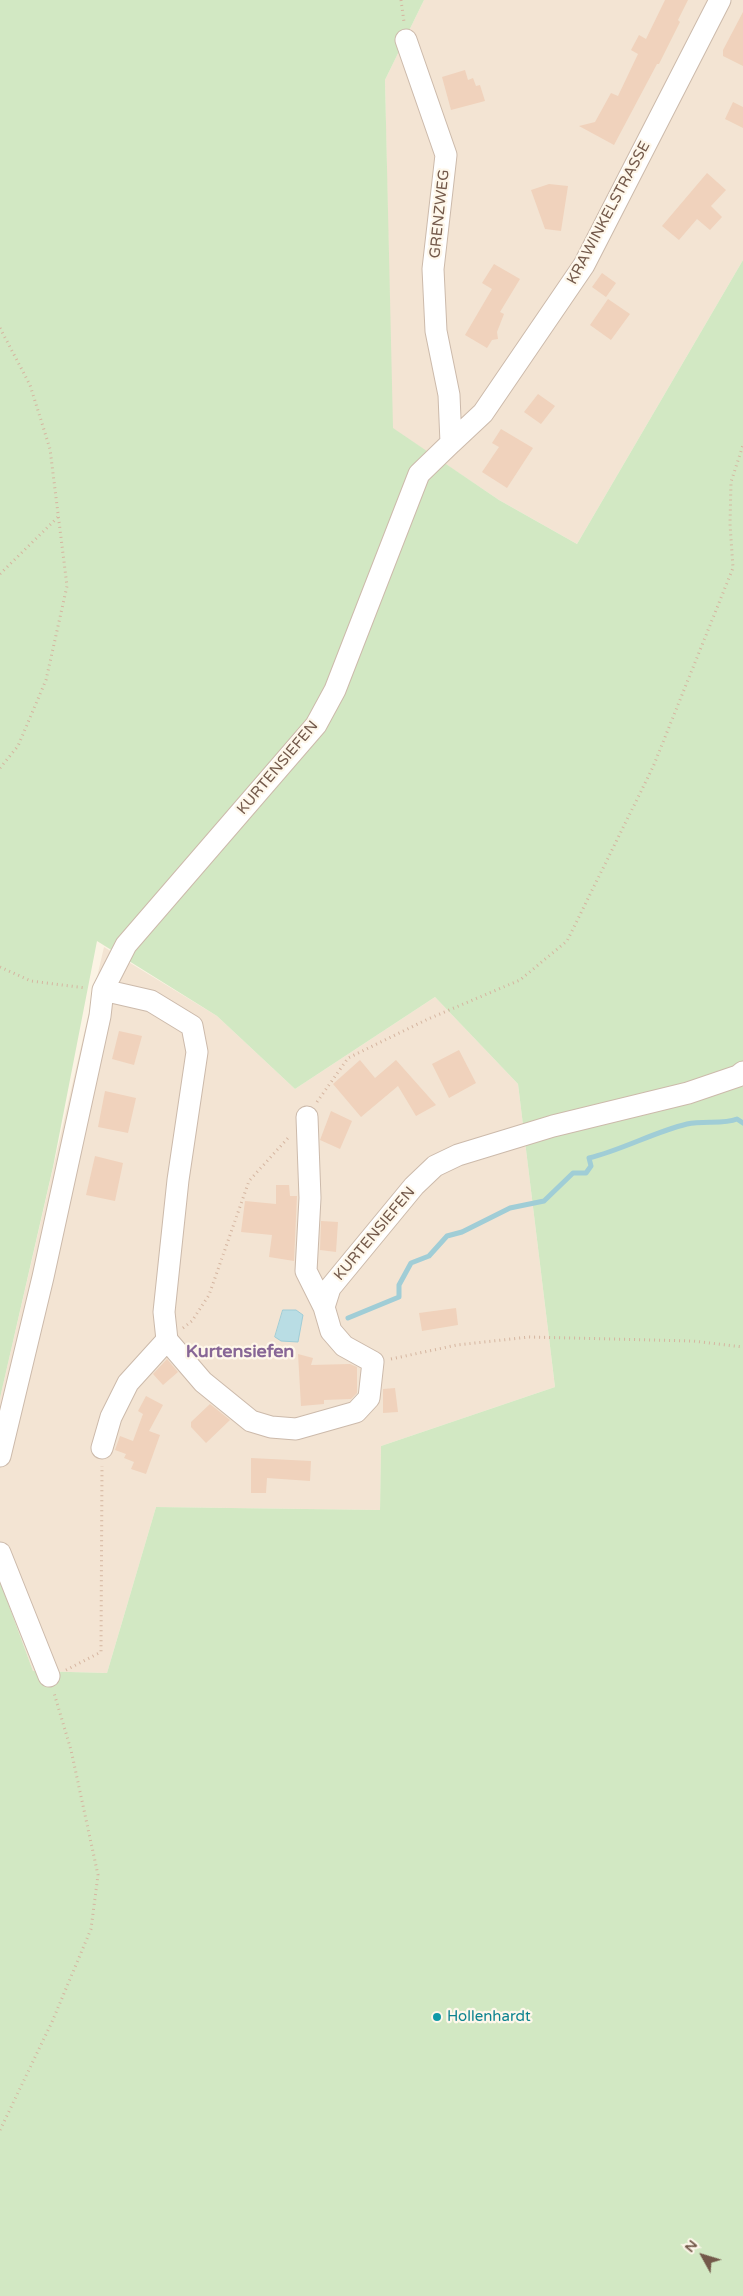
<!DOCTYPE html>
<html>
<head>
<meta charset="utf-8">
<style>
  body { margin:0 }
  #map { position:relative; width:743px; height:2296px; overflow:hidden; background:#fbf3e4; font-family:"Varela Round",sans-serif }
  canvas { display:block }
  .north { position:absolute; left:678px; top:2231px; width:50px; height:50px; -webkit-text-stroke:4px #fef7ea; paint-order:stroke; rotate:309deg; font-size:14px; font-weight:700; line-height:20px; text-align:center; color:#73594a }
  .north::after { content:''; display:block; margin:auto; width:18px; height:22px; background:#73594a; clip-path:polygon(50% 0,100% 100%,50% 72%,0 100%) }
</style>
</head>
<body>
<div id="map">
<canvas width="743" height="2296"></canvas>
<div class="north">N</div>
</div>
<script>
const ctx = document.querySelector('canvas').getContext('2d');
ctx.lineJoin = 'round';
function fill(path, color) { ctx.fillStyle = color; ctx.fill(path, 'evenodd'); }
function stroke(path, color, width, dash) { ctx.strokeStyle = color; ctx.lineWidth = width; ctx.lineCap = dash ? 'butt' : 'round'; ctx.setLineDash(dash || []); ctx.stroke(path); }
function label(font, color, halo, rows, align = 'center') {
  ctx.font = font + ' "Varela Round",sans-serif'; ctx.lineWidth = 4.5; ctx.setLineDash([]); ctx.textBaseline = 'middle'; ctx.strokeStyle = halo; ctx.fillStyle = color; for (const [text, x, y, turn = 0] of rows) {
    ctx.save(); ctx.translate(x, y); ctx.rotate((+turn || 0) * Math.PI / 180); ctx.textAlign = isNaN(turn) ? turn : align; if (halo) ctx.strokeText(text, 0, 0); ctx.fillText(text, 0, 0); ctx.restore();
  }
}
fill(new Path2D(`
  M424,0H743V260L577,544L499,500L392,428L385,80Z
  M104,947L217,1016L295,1089L435,997L518,1084L555,1387L381,1446L380,1510L156,1507L107,1673L33,1671L0,1581V1398Z`), '#f3e4d3');
fill(new Path2D(`
  M0,0H424L385,80L393,428L499,500L577,544L743,260V2296H0V1581L33,1671L107,1673L156,1507L380,1510L381,1446L555,1387L518,1084L435,997L295,1089L217,1016L97,941L53,1167L0,1398Z`), '#d2e8c3');
const water = new Path2D(`
  M283,1310H296L303,1315L298,1342L281,1341L275,1337Z`);
fill(water, '#b9dde4');
stroke(water, '#a0cdd6', 1);
stroke(new Path2D(`
  M348,1318L399,1297V1285L411,1263L429,1256L447,1236L462,1232L510,1208L544,1201L573,1173H586L591,1166L589,1158C622,1150 654,1132 687,1124C704,1120 723,1125 737,1119L743,1123`), '#a0cdd6', 5);
fill(new Path2D(`
  M665,0H688L678,20L680,22L659,64H657L614,145L579,126L595,122L611,93L618,96L638,54L631,50L639,35L646,39Z
  M743,12V66L723,56V50Z
  M465,70L468,80L473,78L476,86L480,85L485,101L451,110L442,77Z
  M733,102L743,107V128L725,119Z
  M707,173L726,190L711,206L722,217L710,230L697,219L679,240L662,226Z
  M549,184L568,186L561,231L545,229L531,190Z
  M494,264L520,279L500,312L504,314L497,332L498,339L492,340L487,348L465,335L492,289L482,283Z
  M602,273L616,283L606,297L592,287Z
  M608,299L630,314L611,340L590,325Z
  M538,394L555,406L541,424L524,412Z
  M501,429L533,448L507,488L482,472L499,447L492,443Z
  M119,1031L142,1036L134,1065L112,1059Z
  M459,1050L476,1083L449,1098L432,1064Z
  M360,1060L375,1078L396,1060L436,1105L416,1116L398,1086L361,1117L333,1084Z
  M105,1091L136,1098L128,1133L98,1127Z
  M331,1111L352,1121L340,1149L320,1140Z
  M95,1156L123,1163L115,1201L86,1195Z
  M276,1185H289L290,1196H297L294,1261L269,1257L272,1235L241,1232L245,1201L276,1204Z
  M321,1221L338,1222L336,1252L320,1250Z
  M456,1308L458,1325L422,1331L419,1313Z
  M298,1354L313,1358L311,1365L350,1364L357,1367V1393L351,1399L324,1400V1404L301,1406Z
  M167,1359L178,1372L163,1385L153,1374Z
  M395,1388L398,1412L383,1413V1389Z
  M146,1396L163,1405L149,1431L160,1435L146,1474L131,1469L134,1462L124,1458L126,1454L115,1450L120,1436L133,1441L143,1414L138,1411Z
  M210,1404L230,1420L206,1443L191,1427V1422Z
  M251,1458L311,1461L310,1481L267,1478L266,1493H251Z`), '#f0d2bc');
const minor = new Path2D(`
  M406,40L446,155L433,269L436,331L449,395L451,443L483,413L584,265L720,0
  M103,990L151,1001L192,1026L197,1052L178,1180L164,1312L167,1340L203,1382L251,1421L271,1427L296,1429L356,1412L369,1398L373,1362L344,1346L331,1331L324,1307L330,1288L414,1186L435,1166L458,1155L553,1126L688,1093L738,1076L743,1072
  M307,1117L310,1198L306,1271L324,1307
  M102,1448L111,1417L128,1383L167,1340
  M0,1456L43,1277L100,1016L103,990L126,945L316,725L335,690L419,474L451,443
  M0,1553L49,1676`);
stroke(minor, '#ccbaab', 23);
stroke(new Path2D(`
  M401,0L404,22
  M0,328L30,385L50,449L67,586L46,680L18,746L0,768
  M0,574L60,515
  M0,967L31,981L86,988
  M317,1102L348,1058L428,1019L520,980L567,941L653,767L733,568L730,524L731,482L743,445
  M183,1328L192,1321L209,1295L249,1181L288,1138
  M391,1359L457,1345L529,1337L693,1341L743,1347
  M66,1670L101,1652L102,1466
  M0,2130L52,2022L91,1929L98,1875L71,1750L54,1693`), '#d5b5a0', 3, [1, 4]);
stroke(minor, '#fff', 21);
for (const [x, y, r, color] of [
  [437,2017,5,"#0f9aa8"]
]) { const dot = new Path2D(); dot.arc(x, y, r, 0, 2 * Math.PI); ctx.fillStyle = color; ctx.fill(dot); stroke(dot, '#fef7ea', 2); }
label('15px', '#73594a', '#fef7ea', [
  ["KRAWINKELSTRASSE",609,213,-62],
  ["GRENZWEG",440,214,-84],
  ["KURTENSIEFEN",278,768,-50],
  ["KURTENSIEFEN",375,1234,-50]
]);
label('15px', '#0d838f', '#fef7ea', [
  ["Hollenhardt",447,2017]
], 'left');
label('bold 18px', '#876696', '#fef7ea', [
  ["Kurtensiefen",240,1352]
]);
</script>
</body>
</html>
